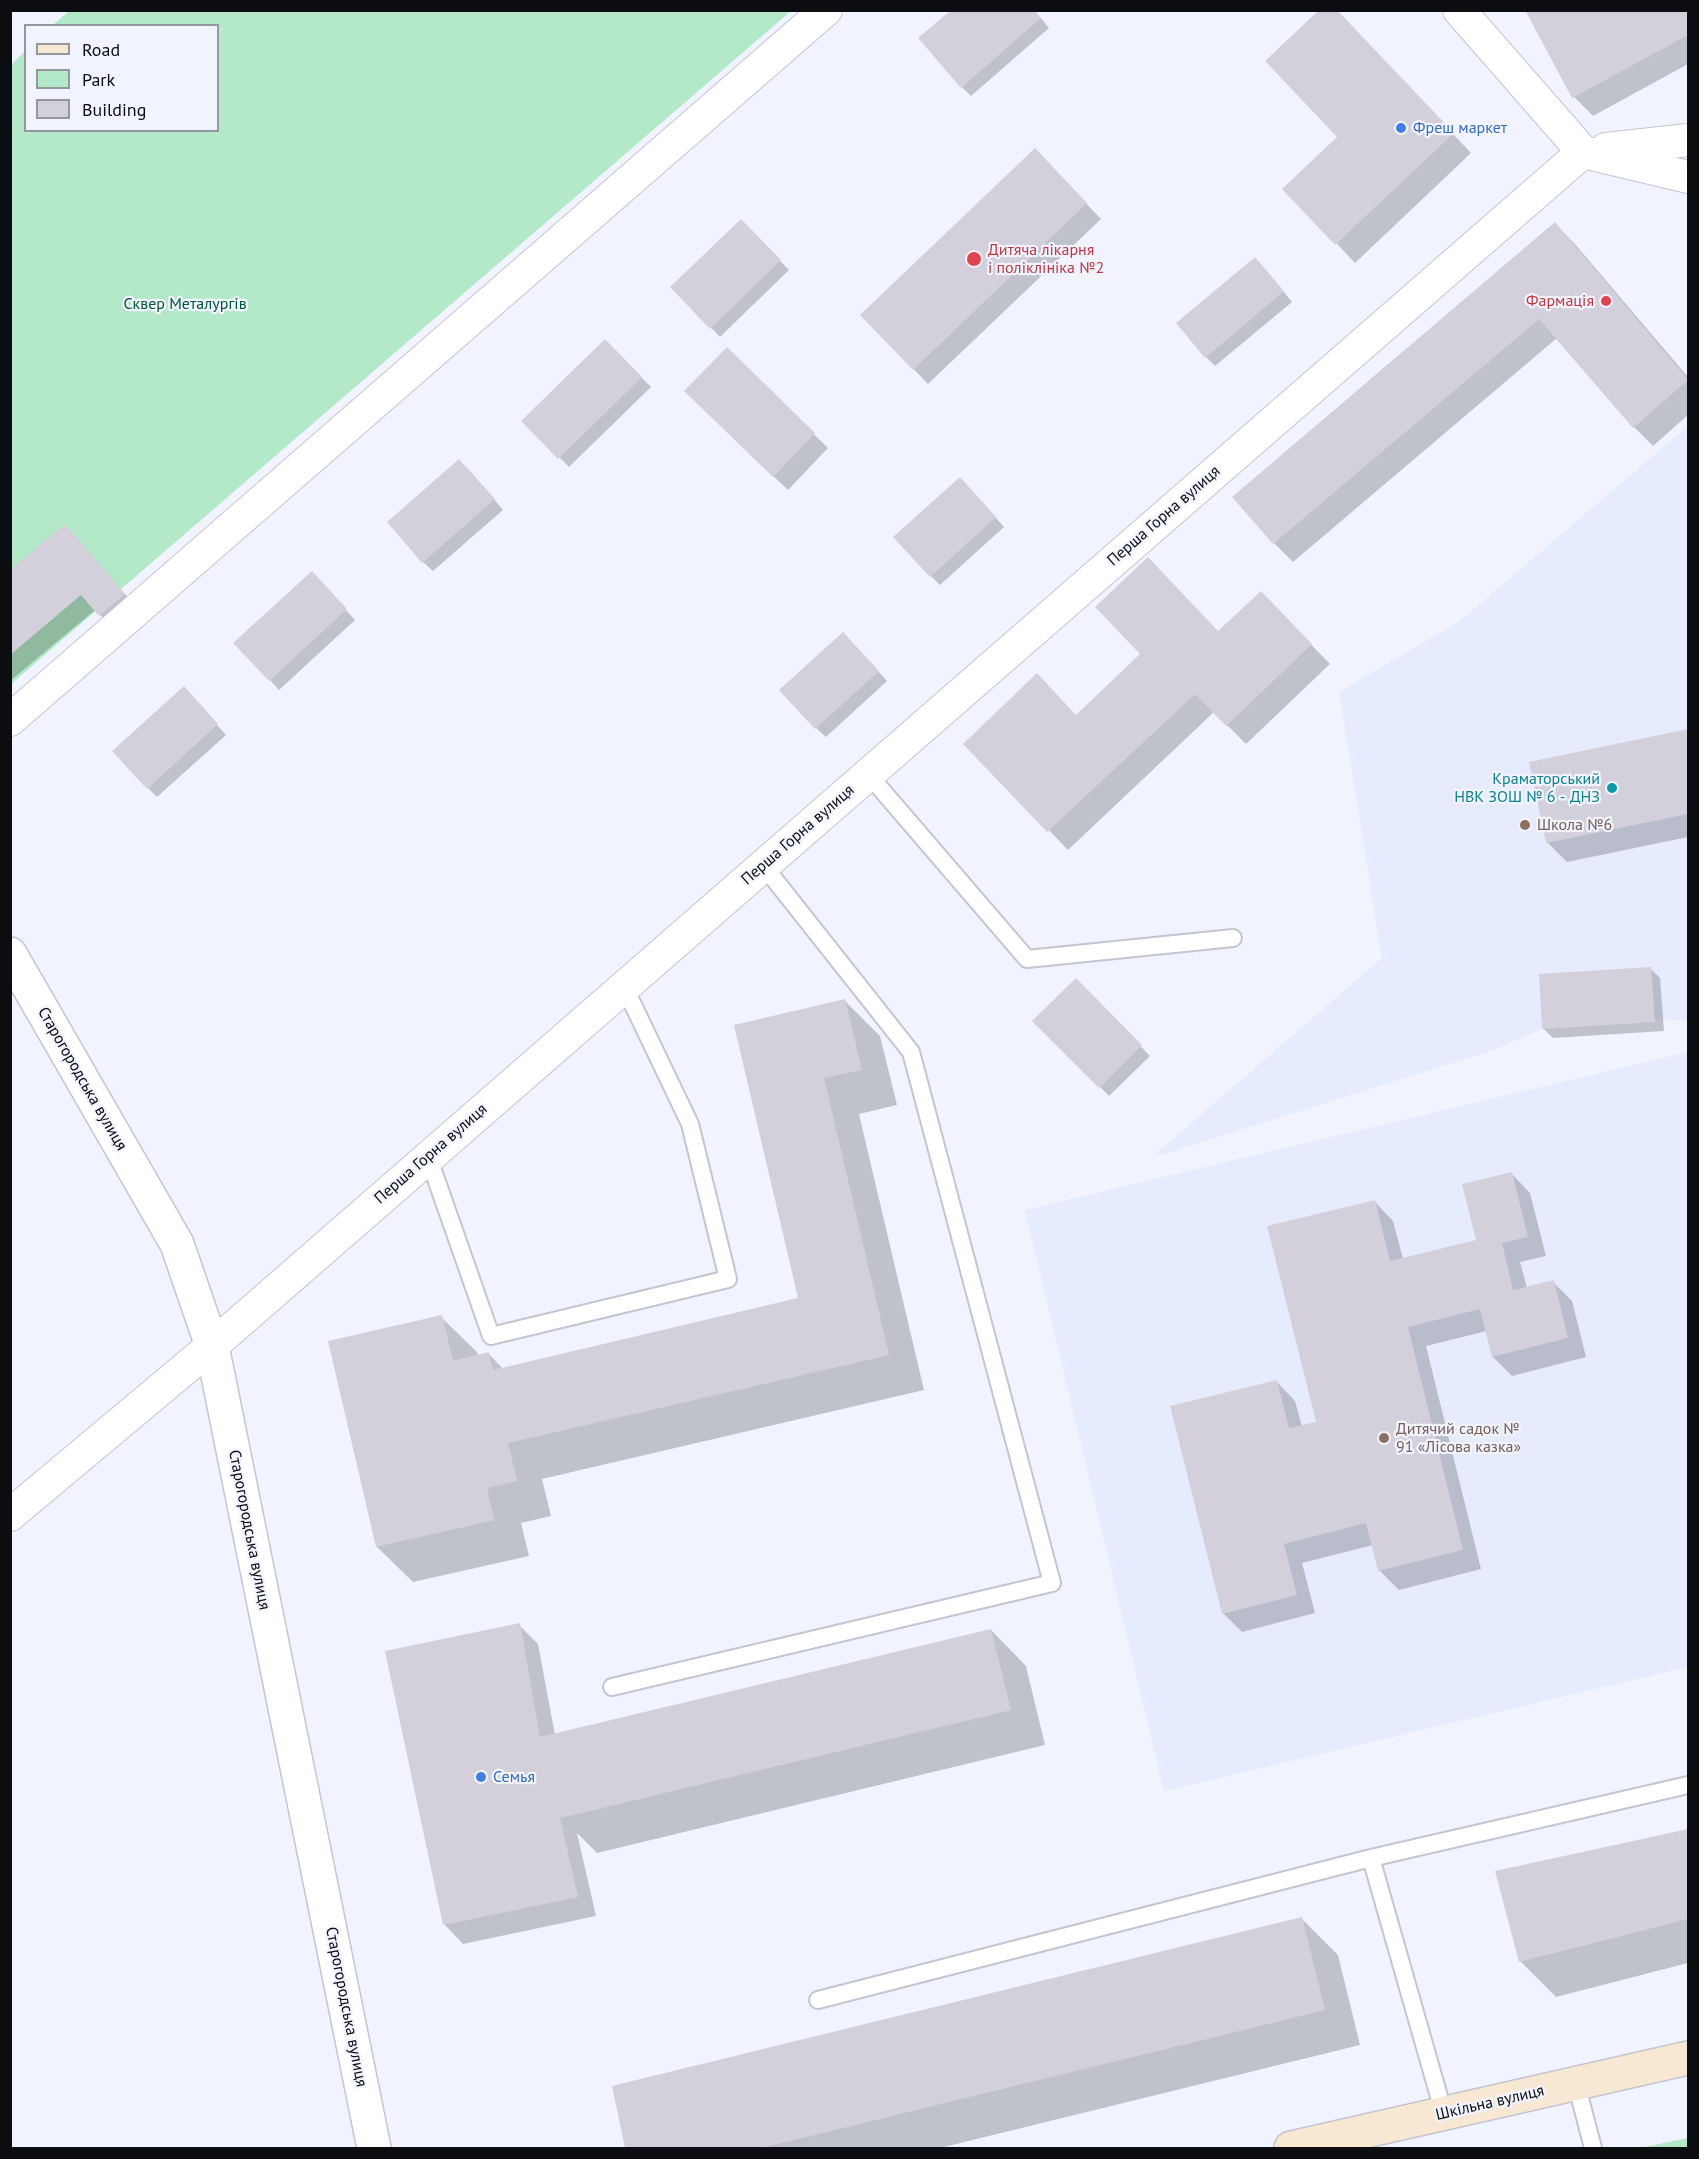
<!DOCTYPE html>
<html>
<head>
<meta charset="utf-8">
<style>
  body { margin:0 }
  #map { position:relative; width:1699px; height:2159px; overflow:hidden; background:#f1f3fe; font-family:"PT Sans",sans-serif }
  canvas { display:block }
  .frame { position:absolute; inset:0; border:12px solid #0c0d10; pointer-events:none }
  .legend { position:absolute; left:24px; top:24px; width:195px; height:108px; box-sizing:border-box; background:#f1f3fe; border:2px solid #95979f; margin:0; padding:8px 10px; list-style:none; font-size:18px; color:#0c0d10 }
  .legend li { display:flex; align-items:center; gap:12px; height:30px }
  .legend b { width:30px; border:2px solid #95979f }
</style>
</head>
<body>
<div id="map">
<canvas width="1699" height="2159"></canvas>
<div class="frame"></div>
<ul class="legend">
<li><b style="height:8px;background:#f8e8d3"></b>Road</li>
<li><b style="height:16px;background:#b3e9c9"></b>Park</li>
<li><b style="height:16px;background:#d4d0db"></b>Building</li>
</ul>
</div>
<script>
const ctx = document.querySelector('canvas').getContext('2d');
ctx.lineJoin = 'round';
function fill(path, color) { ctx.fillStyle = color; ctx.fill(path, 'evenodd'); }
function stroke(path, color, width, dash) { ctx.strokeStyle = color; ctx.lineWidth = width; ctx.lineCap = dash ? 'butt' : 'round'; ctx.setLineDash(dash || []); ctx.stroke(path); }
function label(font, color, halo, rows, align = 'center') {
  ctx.font = font + ' "PT Sans",sans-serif'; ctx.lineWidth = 4.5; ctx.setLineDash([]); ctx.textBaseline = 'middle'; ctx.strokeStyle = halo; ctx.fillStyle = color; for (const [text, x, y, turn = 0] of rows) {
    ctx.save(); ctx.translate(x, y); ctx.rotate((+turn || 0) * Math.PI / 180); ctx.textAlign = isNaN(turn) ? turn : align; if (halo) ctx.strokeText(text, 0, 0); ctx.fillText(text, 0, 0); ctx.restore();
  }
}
fill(new Path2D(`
  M1688,426V1019L1542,1029L1494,1050L1151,1158L1382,958L1339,692L1460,621Z
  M1688,1052V1667L1164,1791L1025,1210Z`), '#e7ebfe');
fill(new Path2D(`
  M69,11H791L11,684V65L25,51L26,130H218V26L53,25Z
  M1688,2138V2148H1640Z`), '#b3e9c9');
fill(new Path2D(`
  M1034,10L1049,28L971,96L962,87Z
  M1527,10H1688V64L1593,116L1574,97Z
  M1348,23L1471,153L1355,263L1285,189L1339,137Z
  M1049,165L1101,219L928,384L862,315Z
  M741,221L789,270L720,337L672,287Z
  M1555,224L1574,243L1688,377V415L1653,446L1634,427L1557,338L1293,562L1274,543Z
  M1264,268L1292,302L1215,366L1206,357Z
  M605,341L651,387L569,467L523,421Z
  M727,350L828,448L788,490L701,406Z
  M469,470L503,510L433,571L423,562Z
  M969,488L1004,527L940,585L931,576Z
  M65,526L138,609L114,629L95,610L10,681V572Z
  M321,582L355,620L279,690L270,680Z
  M1279,612L1330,664L1246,744L1214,712L1068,850L965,744L1077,716L1218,633Z
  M852,643L887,681L826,737L816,728Z
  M193,698L226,735L157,797L148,788Z
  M1688,731V837L1567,862L1548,843L1531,763Z
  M1650,968L1660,978L1664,1031L1553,1038L1543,1028Z
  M1076,981L1150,1056L1109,1096L1035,1021Z
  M845,1001L880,1036L897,1105L859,1114L924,1390L542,1479L551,1516L521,1523L529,1556L413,1582L377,1547L441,1317L477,1352L478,1356L489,1354L503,1369L800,1299L736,1026Z
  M1511,1173L1530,1193L1546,1256L1520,1262L1527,1288L1553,1282L1572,1301L1586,1357L1512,1376L1493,1357L1487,1331L1426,1346L1481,1569L1399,1590L1380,1571L1373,1545L1302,1563L1315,1613L1242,1632L1223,1613L1276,1381L1295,1401L1302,1427L1317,1423L1374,1201L1393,1221L1403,1259L1478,1241Z
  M519,1625L538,1644L555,1735L991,1630L1026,1666L1045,1745L597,1853L577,1833L596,1916L463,1944L444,1924Z
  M1688,1831V1963L1556,1997L1520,1961L1497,1872Z
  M1302,1919L1338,1955L1360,2045L940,2148H627L613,2087Z`), '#0003');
fill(new Path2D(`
  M951,10H1034L1041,18L961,88L918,38Z
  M1319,10H1337L1454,133L1335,245L1282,189L1337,137L1265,61Z
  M1525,10H1688V35L1572,98Z
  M1035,148L1087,203L913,370L860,315Z
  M741,219L781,260L710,329L670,287Z
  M1555,222L1688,380L1633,428L1539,319L1273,544L1232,497Z
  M1255,257L1284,291L1205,358L1176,323Z
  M605,339L642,377L558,459L521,421Z
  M727,347L815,433L773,477L684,391Z
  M459,459L495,499L422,563L387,522Z
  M960,477L996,517L930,577L893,537Z
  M65,524L125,594L99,616L81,595L10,655V570Z
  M1148,557L1218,631L1261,591L1312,644L1226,726L1195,694L1047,832L963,744L1037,673L1076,715L1140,654L1095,607Z
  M312,571L347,609L269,681L233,643Z
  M843,632L879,671L815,729L779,690Z
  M184,686L218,724L147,789L112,751Z
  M1688,729V814L1546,843L1529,762Z
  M1651,967L1655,1022L1542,1029L1539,974Z
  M1076,978L1142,1045L1099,1088L1032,1021Z
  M845,999L862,1070L824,1078L889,1355L508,1443L517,1481L487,1488L494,1520L376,1547L328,1341L442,1315L453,1361L489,1352L493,1370L798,1298L734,1025Z
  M1512,1172L1528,1237L1502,1243L1513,1290L1554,1280L1568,1338L1492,1357L1480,1309L1408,1327L1463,1550L1378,1571L1366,1523L1284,1544L1297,1595L1222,1614L1170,1406L1277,1380L1289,1428L1316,1422L1267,1226L1375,1200L1390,1261L1476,1240L1462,1184Z
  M520,1623L540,1737L991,1629L1011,1710L560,1818L578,1897L443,1925L385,1651Z
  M1688,1829V1919L1519,1962L1495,1871Z
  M1302,1917L1325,2010L761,2148H625L612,2086Z`), '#d4d0db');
const service = new Path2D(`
  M868,774L1027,959L1233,938
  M428,1156L491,1336L728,1279L690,1124L624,986
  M612,1687L1052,1583L911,1052L763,865
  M818,2000L1371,1858
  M1576,2083L1593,2148
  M1444,2114L1371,1858L1688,1785`);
const minor = new Path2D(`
  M1459,10L1583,152
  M1606,149L1688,140
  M1583,152L1688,177
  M10,720L826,10
  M10,1515L212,1346L1583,152`);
const tertiary = new Path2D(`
  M10,954L177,1244L212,1346L374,2148`);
const secondary = new Path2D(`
  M1291,2148L1688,2058`);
stroke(service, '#c3c5d0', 20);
stroke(minor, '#c3c5d0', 34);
stroke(tertiary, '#c3c5d0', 36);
stroke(secondary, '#c3c5d0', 36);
stroke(service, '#fff', 16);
stroke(minor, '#fff', 32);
stroke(tertiary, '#fff', 33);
stroke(secondary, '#f8e8d3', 33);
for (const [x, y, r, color] of [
  [1401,128,6,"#3f7fe0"],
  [974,259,8,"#e0444e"],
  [1606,301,6,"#e0444e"],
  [1612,788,6,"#0f9aa8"],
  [1525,825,6,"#8d6e63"],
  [1384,1438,6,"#8d6e63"],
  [481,1777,6,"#3f7fe0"]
]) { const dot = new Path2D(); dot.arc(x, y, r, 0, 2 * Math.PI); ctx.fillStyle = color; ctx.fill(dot); stroke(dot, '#f1f3fe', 2); }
label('16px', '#366cbe', '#f1f3fe', [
  ["Фреш маркет",1413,128],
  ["Семья",493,1777]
], 'left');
label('16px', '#be3a42', '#f1f3fe', [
  ["Дитяча лікарня",988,250],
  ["і поліклініка №2",988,268],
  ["Фармація",1594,301,"right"]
], 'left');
label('16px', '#005635', '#f1f3fe', [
  ["Сквер Металургів",185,304]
]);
label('16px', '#0c0d10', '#f1f3fe', [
  ["Перша Горна вулиця",1164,516,-41],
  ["Перша Горна вулиця",798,835,-41],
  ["Старогородська вулиця",82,1079,60],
  ["Перша Горна вулиця",431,1154,-41],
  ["Старогородська вулиця",249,1530,79],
  ["Старогородська вулиця",346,2007,79],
  ["Шкільна вулиця",1490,2103,-13]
]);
label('16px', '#0d838f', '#f1f3fe', [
  ["Краматорський",1600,779],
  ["НВК ЗОШ № 6 - ДНЗ",1600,797]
], 'right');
label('16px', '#785e54', '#f1f3fe', [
  ["Школа №6",1537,825],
  ["Дитячий садок №",1396,1429],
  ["91 «Лісова казка»",1396,1447]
], 'left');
</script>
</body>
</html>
